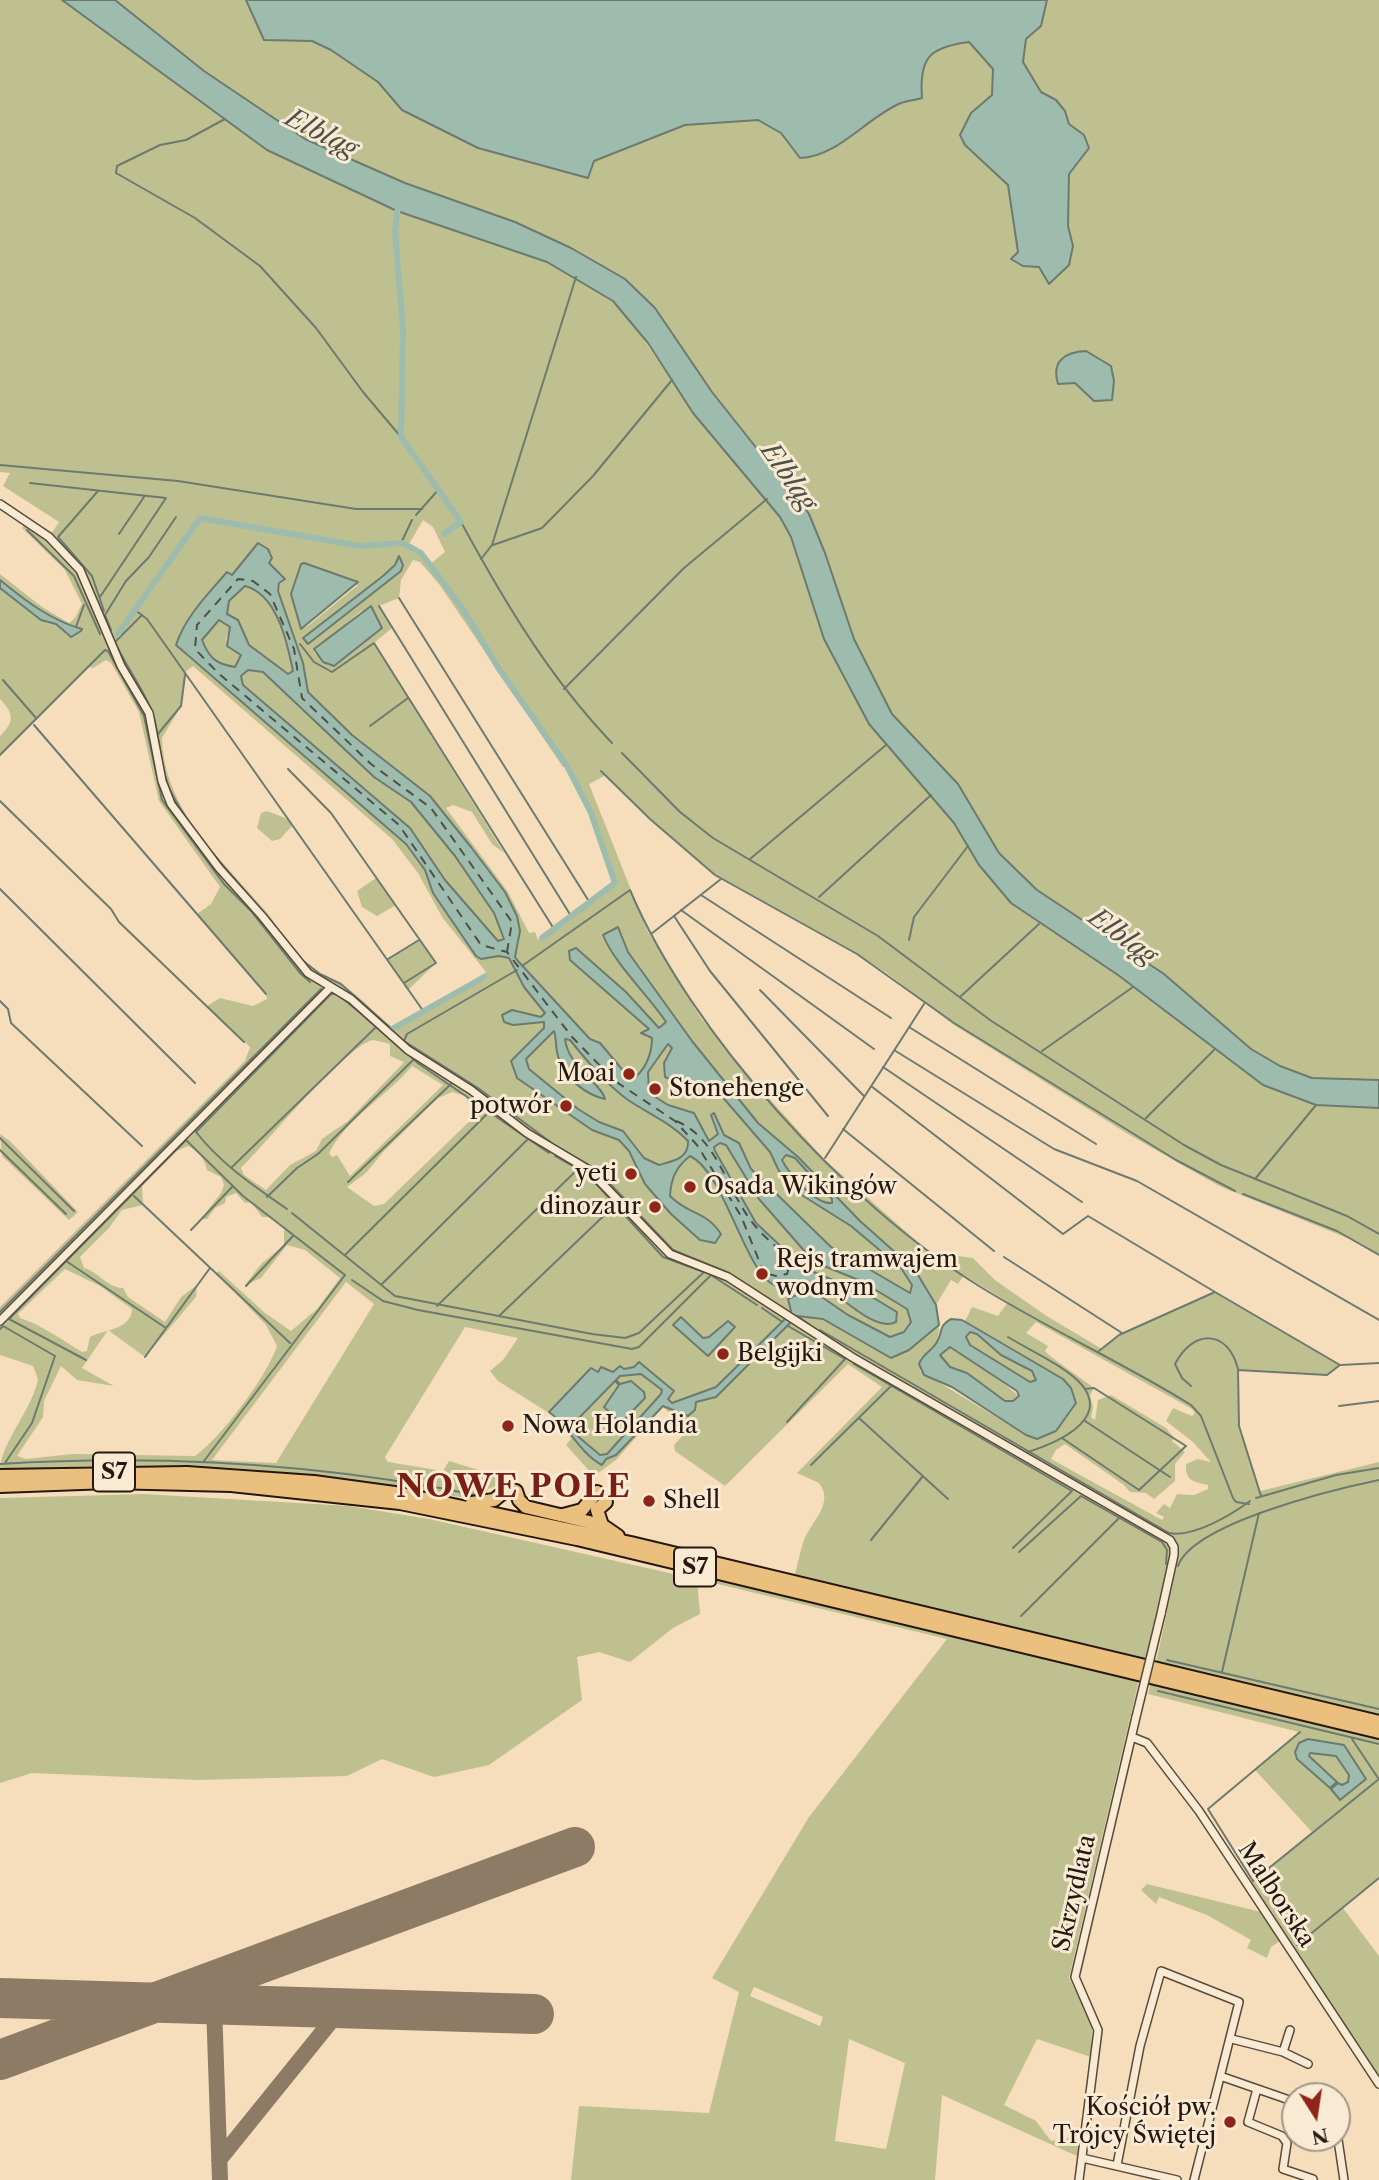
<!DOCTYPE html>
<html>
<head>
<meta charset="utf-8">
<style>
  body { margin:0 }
  #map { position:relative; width:1379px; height:2180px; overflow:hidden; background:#f6debd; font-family:"Libre Caslon Text",serif }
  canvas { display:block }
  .north { position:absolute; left:1281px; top:2082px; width:70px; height:70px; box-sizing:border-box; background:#f9ead4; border:2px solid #a49686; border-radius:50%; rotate:168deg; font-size:19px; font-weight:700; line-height:28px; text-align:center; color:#241810 }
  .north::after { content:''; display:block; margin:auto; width:24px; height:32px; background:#8f2418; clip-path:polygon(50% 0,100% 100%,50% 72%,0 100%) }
</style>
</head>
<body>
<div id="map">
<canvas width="1379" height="2180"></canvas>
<div class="north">N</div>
</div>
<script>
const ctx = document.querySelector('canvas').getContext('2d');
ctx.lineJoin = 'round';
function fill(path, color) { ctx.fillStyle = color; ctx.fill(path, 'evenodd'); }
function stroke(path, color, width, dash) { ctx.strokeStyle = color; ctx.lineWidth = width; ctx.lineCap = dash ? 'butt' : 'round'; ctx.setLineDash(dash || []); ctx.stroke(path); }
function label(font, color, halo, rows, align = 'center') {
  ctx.font = font + ' "Libre Caslon Text",serif'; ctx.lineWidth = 6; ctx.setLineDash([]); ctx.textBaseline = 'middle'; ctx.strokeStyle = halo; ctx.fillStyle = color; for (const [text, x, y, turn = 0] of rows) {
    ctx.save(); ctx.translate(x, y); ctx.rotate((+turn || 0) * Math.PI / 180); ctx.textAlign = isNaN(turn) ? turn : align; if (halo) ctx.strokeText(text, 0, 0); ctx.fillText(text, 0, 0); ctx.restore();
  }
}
fill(new Path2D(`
  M0,0H62L267,150L397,211L547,262L586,283L613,301L632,322L693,413L780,517L791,537L824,639L869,724L954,823L979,865L1012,903L1118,975L1263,1085L1316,1105L1379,1108V1255L1362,1244L1219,1186L1128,1134L954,1025L888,974L857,954L715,875L650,819L606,775L589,784L647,930L701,1018L757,1085L824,1159L921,1245L930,1252L973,1258L995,1280L1045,1315L1102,1349L1119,1335L1215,1292L1340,1365L1327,1375L1238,1370L1239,1426L1260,1491L1379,1462V1715L1156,1662L1167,1612L1157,1611L1145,1660L795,1574C798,1563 800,1551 804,1540C811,1522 835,1503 819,1483L797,1473L882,1387L848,1364L725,1486L675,1451L674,1445L688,1430L663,1407L616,1460L594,1476L566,1445L571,1439L560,1420L498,1381L490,1371L503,1360L518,1338L465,1327L385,1457L388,1462L443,1471L449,1461L498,1476L506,1482L488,1489L485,1497H460L362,1481L233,1468L94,1466L0,1470C0,1444 33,1408 38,1379L33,1366L0,1355V1307L245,1061L250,1047L207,1006L220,998L253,1006L267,999L266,994L197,914L211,904L220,887L159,801L139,712L111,663L106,660L93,668L88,667L0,755V736C15,721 14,714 0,699V588L41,620L56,624L67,635L82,629L43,613L0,580V574L42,607L69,623L75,618L82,604L65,570L22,528L27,522L49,537L59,522L3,486L10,473L0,472ZM423,520L433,527L445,552L430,564L421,553L409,544ZM264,545L272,554L269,563L283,576L278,591L303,663L308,692L352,735L430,796L471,847L505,892L517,916L519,941L515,957L517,961L513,964L505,956L481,959L433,893L425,870L406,844L186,655V623L226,573L232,575ZM399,556L401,571L308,644L303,638L383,576L395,565ZM413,560L420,562L439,584L563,767L568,766C579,790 618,863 613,886L538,940L535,932L529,933L508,892L446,808L453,805L472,812L492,844L504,853L374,643L392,628L379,606L399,598L401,580ZM358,585L309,625L301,629L291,594ZM361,611L382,628L329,666L314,652ZM193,666L392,839L418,873L442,917L486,972L476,982L392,1029C375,1013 359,995 339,983C330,977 319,975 311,968C291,953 280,928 264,909C221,859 164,810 162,738L181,706L185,672ZM373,1040L390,1044V1056L404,1062L348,1121L322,1139L316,1151L290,1165L266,1190L244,1175L241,1168C266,1144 345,1046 373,1040ZM412,1066L443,1085L350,1176L337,1155L332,1157L329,1153C346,1119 388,1095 412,1066ZM452,1092L466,1096L468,1104L479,1112L384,1204L374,1206L347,1187L366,1173L383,1152L438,1098ZM188,1146C198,1151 205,1159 207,1170L221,1177L224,1185L221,1193L201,1219H207L215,1208L225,1203L226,1197L236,1193L245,1203L251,1202L262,1217H271L284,1229V1245L261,1264L245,1285L261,1278L287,1245L305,1250L340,1278L317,1309L291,1331L265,1313L219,1271L216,1273L266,1325L277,1346C267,1376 221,1438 195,1456L72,1454L26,1459L17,1456L43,1417L44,1401L61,1366L77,1380L114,1386L82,1368L108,1330L145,1357L196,1297L197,1285L181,1297L165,1322L128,1297L123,1288C106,1287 99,1272 84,1268L80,1257L109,1228L122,1210L143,1205L142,1184L174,1152ZM65,1269L100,1286L132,1309C131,1330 105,1329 90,1337L87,1351L82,1352C62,1340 42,1325 20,1318L18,1314ZM964,1275L1008,1302L998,1316L972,1307L965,1321L1074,1394L1026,1435L920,1371L921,1358L937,1343L939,1329L936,1305L951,1280L958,1284ZM346,1282L374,1304L276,1463L212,1460ZM1036,1322L1192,1409L1195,1413L1192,1416L1173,1408L1166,1421L1193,1442L1211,1462L1198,1459L1186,1464C1185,1481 1194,1482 1208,1485V1489L1194,1495L1177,1494L1170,1508L1164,1504L1156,1513L1164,1517L1162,1520L1051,1459L1056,1450L1065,1444L1124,1485L1130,1492L1146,1493L1154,1499L1175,1481V1464L1185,1452L1172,1441L1174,1438L1166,1428L1111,1395L1098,1400L1095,1420L1091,1417L1093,1407L1090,1395L1094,1388L1050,1356L1045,1351L1048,1346L1026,1333Z
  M115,0H1379V1080L1312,1078L1280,1066L1251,1049L1164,974L1037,890L999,853L958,784L892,714L854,639L825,553L808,514L784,477L758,450L712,392L655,308L405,183L305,139L204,71Z
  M245,586C277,594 281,633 291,661L294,671L288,674L249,645L238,621L227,614L229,601Z
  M219,620L230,627L226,640L241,655L235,667C216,664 209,658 202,640Z
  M248,670L263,672L374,777L411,802L456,856L494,913L505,939L498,941L445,880L410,828L243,685L241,676Z
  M267,811L288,819L292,826L280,839L272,841L257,828L261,813Z
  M376,878L396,905L377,916L362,907L357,891Z
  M420,940L436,963L408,990L387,960Z
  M0,1134L10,1141L78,1212L69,1220L2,1156Z
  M970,1332L977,1334L1001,1355L1032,1371L1036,1379L1030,1382L970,1345L966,1337Z
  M950,1347L980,1364L1019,1396L1012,1401H1005L967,1373L950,1367L940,1355Z
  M144,1494L349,1506L429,1519L696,1579L697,1575L1139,1680L1069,1978L1092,2023L1091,2057L1037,2039L1004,2105L1036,2121L1051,2141L1076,2137L1080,2143L1079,2157L942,2095L935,2180H571L579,2106L709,2113L739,1992L712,1978L809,1817L947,1639L697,1579L700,1614L673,1628L630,1662L599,1652L577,1657L582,1700L489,1765L434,1777L382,1759L347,1776L199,1780L32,1773L0,1783V1498ZM754,1987L823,2017L820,2026L750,1996ZM849,2039L905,2063L886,2149L835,2141Z
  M1151,1683L1379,1738V1878L1343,1908L1379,1956V2080L1249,1883L1312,1832L1255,1770L1299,1732L1148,1694Z
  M1147,1884L1261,1912L1280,1941L1271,1947L1267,1958L1247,1948L1251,1940L1207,1915L1159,1897L1156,1904L1141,1890Z`), '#bfc08f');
const water = new Path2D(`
  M62,0H115L204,71L305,139L405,183L515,222L571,248L625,279L655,308L712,392L758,450L784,477L809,514L825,553L854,639L892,714L958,784L999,853L1037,890L1164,974L1251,1049L1280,1066L1312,1078L1379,1080V1108L1316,1105L1263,1085L1118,975L1011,903L979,865L954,823L869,724L824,639L791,537L780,517L693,413L648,343L613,301L547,262L397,211L267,150Z
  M246,0H1047L1041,26L1026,39L1023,62L1041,92L1056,100L1065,111L1069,124L1084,135L1089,148L1069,174L1068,226L1073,246L1069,265L1049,284L1039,267L1023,266L1011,259L1018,252L1008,185L965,145L960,135L971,113L992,95L993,69L969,42C929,47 919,58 922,98C915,100 907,101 901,103C867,117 838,157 800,158L781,133L758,120L685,125L594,161L588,178L478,148L402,110L378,82L331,50L312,41L264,40Z
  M1086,351L1111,366L1114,381L1112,400L1094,401L1075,383L1058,384C1051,361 1065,352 1086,351Z
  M258,543L268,549L272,558L269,563L285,579L279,583L278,591L303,663L308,692L352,735L430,796L471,847L505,892L517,916L520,931L515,957L518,961L590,1039L600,1043L631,1080C645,1072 652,1054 652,1038L641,1033L649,1029L570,960L569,951L576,948L626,992L659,1028L666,1022C648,995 614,963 603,935L618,927L628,952L692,1041L758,1123L798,1157L860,1221L915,1270L936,1305L939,1325L909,1350L891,1358L823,1319L797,1316L716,1397L696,1402L695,1410L688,1416L663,1406L616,1455L606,1459L602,1465C579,1453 569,1426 549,1412L591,1368L598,1372L601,1367L613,1372L620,1366L624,1369L634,1367L639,1362L674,1391L668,1399L672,1403L716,1387L787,1317L791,1311L788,1299L805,1291L804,1285C796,1284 785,1288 777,1286C746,1278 726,1173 690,1156C676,1167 671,1178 670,1196C690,1216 705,1210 721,1234L715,1243L700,1240L671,1214L645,1184L629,1151L619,1140L592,1130L517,1078L511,1061L544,1028V1022L513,1025L504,1022L502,1015L512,1010L541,1017L545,1013L524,987L509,958L499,956L481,959L476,956L433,893L425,870L406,844L176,645C185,617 208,594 227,572L232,575ZM245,586C277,594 287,642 293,671L288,674L249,645L238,620L227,614L229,601ZM219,620L230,627L227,646L241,655L235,667C216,664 209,658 202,640ZM248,670L263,672L374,777L411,802L455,856L494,913L504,939L498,941L445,880L410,828L243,685L241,676ZM554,1031C557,1040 555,1050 559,1059C565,1078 586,1095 605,1099C602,1084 568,1067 565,1039L570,1040C587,1061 606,1084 628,1100C649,1114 671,1123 688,1141C689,1158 674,1161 659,1165L644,1158L623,1131L599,1122L578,1109L529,1069L526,1059ZM668,1044L672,1048L664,1063L665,1077L679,1083L713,1086L770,1152L779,1171L800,1194L851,1226L901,1268L912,1285L910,1293L831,1247L751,1169L739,1143L724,1135L714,1113L711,1115L718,1134L709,1141L694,1113L668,1105L649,1093L648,1072ZM720,1143L726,1145L759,1199L814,1262L861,1281L907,1309L911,1322L904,1332L890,1337L848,1315L813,1291L812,1284L816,1282C835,1288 873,1334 896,1322L897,1312L867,1294L804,1268L756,1223L715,1151L714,1147ZM786,1155L795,1158L832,1199V1203C816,1205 789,1174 782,1160ZM641,1374L662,1390L661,1394L607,1454L600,1455L574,1433L573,1424L615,1381L619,1385L604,1407L621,1423L645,1398L644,1392L631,1381L620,1384L616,1380L620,1376Z
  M399,556L403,565L401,571L308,644L303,638L383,576L395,565Z
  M304,563L358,582L301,629L291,594L301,564Z
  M0,580C26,601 50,620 82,629L81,631L71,637L56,624L41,620L0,588Z
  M371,606L382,628L334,666L323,662L314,649Z
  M681,1317L703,1338L709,1337L728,1321L735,1327L708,1356L673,1325Z
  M951,1319L962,1320L1063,1379L1071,1388L1076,1403L1056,1431L1037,1439L1026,1435L952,1387L924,1375L919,1364C923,1353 932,1351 937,1342C943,1332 938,1326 951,1319ZM970,1332L977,1334L1001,1355L1032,1371L1036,1380L1030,1382L970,1345L966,1337ZM950,1347L1017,1391L1019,1396L1013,1401H1005L967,1373L950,1367L940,1355Z
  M1308,1739L1344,1745L1366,1779L1340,1800L1331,1789L1338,1783L1342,1785L1348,1782L1349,1775L1336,1756L1310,1753L1309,1756L1337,1782L1330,1788L1297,1759L1295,1752L1299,1743Z`);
fill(water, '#9dbcae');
stroke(water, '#6d7a6f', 2);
stroke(new Path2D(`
  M225,119L186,140L160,145L117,166L116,173L195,218L260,266L316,328L363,392L401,437
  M0,465L178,481L356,509H422
  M30,483L166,498L100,597
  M98,491L58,537L92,576L104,611
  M416,515L439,489
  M461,522C504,601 549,677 612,743
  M27,530L74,576L100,634
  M119,534L144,497
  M401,543L412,520
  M493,545L542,528L593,476L672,380
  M481,559L492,545L576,277
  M399,598L590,903
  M379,606L571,916
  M135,610L147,619L424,1012
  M142,615L115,642C126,668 146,691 154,718C161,743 160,772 173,796C203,852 254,895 291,947
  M76,627L84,605
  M111,630L105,615L126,581L149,557L176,517
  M300,644L314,662L332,672L374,643L554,929
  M3,680L36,718
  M564,689L684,568L767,499
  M34,725L266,994
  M370,726L408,698
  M158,734L181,706L185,675
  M622,753L680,812L713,838L878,936L990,1020L1184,1145L1221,1165L1347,1216L1379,1234
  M0,755L105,650L108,651L144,716L162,800L224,884L251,911L300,973L310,982
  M288,769L331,813L436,963L404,983
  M601,771L650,819L715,875L857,954L954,1023L1176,1160L1235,1191
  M0,801L111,909L119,922L244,1042
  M750,859L886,745
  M0,889L195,1083
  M701,895L891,1018
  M819,897L931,795
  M681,910L874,1049
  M674,916L710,971L828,1116
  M651,934L721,879
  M909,940L914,917L968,846
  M388,959L419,940
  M302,960L320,974L341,984L392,1029
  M522,966L630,890C691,1034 846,1204 979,1286C1048,1329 1122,1362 1191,1405L1201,1416L1233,1498L1236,1502L1249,1504
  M517,970L407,1034L404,1041L478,1088L553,1144L596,1169L673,1250L729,1273
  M760,990L864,1096
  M960,997L1039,924
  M0,1001L8,1009L11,1023L142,1146
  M909,1027L1096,1144
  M894,1050L1054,1149L1137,1181L1379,1320
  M1042,1051L1133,987
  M883,1067L1082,1202
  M871,1086L1063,1234L1088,1216L1215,1292
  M1146,1118L1214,1050
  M843,1129L994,1251
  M0,1138L74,1211
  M0,1150L66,1214
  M825,1158L924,1004
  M231,1168L375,1028
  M1255,1179L1316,1105
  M348,1182L451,1084
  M1243,1194L1337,1231L1379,1255
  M134,1196L290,1343
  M267,1197L297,1168L318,1154L413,1060
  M287,1209C254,1186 222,1165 196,1132L331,994H337L358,1011L419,1064L549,1153
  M292,1213L395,1296L592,1334L625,1338L639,1333L704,1272L663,1257L588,1175L555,1156
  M191,1230L233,1186
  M345,1255L490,1111
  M1004,1257L1122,1333
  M66,1261L166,1328
  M352,1280L383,1301L418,1310L632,1349L639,1347L711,1275L757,1305
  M382,1284L527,1140
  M246,1286L293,1236
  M437,1306L578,1169
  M762,1308L781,1321
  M0,1312L321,989
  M499,1316L614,1206
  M797,1316L810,1325
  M0,1329L3,1326L55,1356L32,1423L5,1463
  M820,1330L1169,1533C1193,1538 1231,1515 1250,1501
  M1008,1337C1029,1350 1067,1367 1082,1385C1111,1421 1053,1444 1028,1452
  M1099,1351L1119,1335L1215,1292L1340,1365L1327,1375L1238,1370L1239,1426L1261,1496
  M145,1357L210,1268
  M86,1360L9,1319L186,1140L243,1196L345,1275L204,1461
  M854,1364L1072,1491L1013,1548
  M1341,1365L1379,1363
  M1191,1386L1182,1378L1175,1364C1193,1329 1228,1329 1238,1369
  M1339,1406L1379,1401
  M859,1418L948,1499
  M1085,1421L1170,1477
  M787,1422L845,1359L788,1326
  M1062,1438L1139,1490L1186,1446L1094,1388L1085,1389
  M0,1464C164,1454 320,1463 481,1496
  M811,1465L891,1386
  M1256,1498L1336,1475L1379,1468
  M871,1540L923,1476
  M1019,1552L1081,1496L1162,1542L1167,1550L1166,1564
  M1178,1566C1193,1523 1336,1489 1379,1480
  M1021,1616L1119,1518
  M1167,1660L1379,1709
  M1222,1672L1259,1513
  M1158,1691L1379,1744
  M1300,1732L1208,1809L1253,1881L1379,1779
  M1352,1739L1378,1778
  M1297,1945L1379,1878`), '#6d7a6f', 2);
stroke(new Path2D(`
  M398,206L395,232L403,329L401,437L461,522L444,534
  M118,634L200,518L360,546L403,543L421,553L463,609L499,669L567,766L591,813L615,883L542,938
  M392,1029L484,977`), '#9dbcae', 6);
stroke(new Path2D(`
  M507,952L512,922L431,808L371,764L302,698L294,649L270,594L253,581L238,579L197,625L195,649L218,673L399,825L481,945L507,952L572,1037L615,1081L675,1121L697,1145L741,1216L764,1273
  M676,1121C719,1138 727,1194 756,1227C766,1239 780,1249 791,1261L787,1274L776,1276L765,1273`), '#4e5147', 2, [9, 7]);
stroke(new Path2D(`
  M214,2005L220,2180
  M219,2160L341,2009`), '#8d7b66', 16);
stroke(new Path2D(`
  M0,1998L534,2014
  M0,2060L575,1847`), '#8d7b66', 40);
const minor = new Path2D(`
  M0,504L49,537L80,570L121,666L149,713L162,781L171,804L219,868L262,916L308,973L351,999L408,1050L471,1090L527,1133L589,1170L670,1254L728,1277L852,1357L1170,1540L1174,1547V1555L1161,1614
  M0,1321L331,987
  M1132,1737L1147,1743L1199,1811L1379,2084
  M1232,2039L1283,2052L1308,2064
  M1283,2052L1290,2030
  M1223,2077L1295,2102
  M1257,2089L1248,2122L1282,2136L1287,2143L1283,2169L1313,2179
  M1337,2133L1344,2180
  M1082,2158L1177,2180
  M1117,2165L1140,2046L1161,1971L1239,2002L1194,2180
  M1079,2180L1098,2030L1075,1977L1136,1717`);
const motorway = new Path2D(`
  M0,1476L187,1473L314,1482L402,1494L631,1543L1379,1722
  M0,1486L109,1482L231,1485L400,1503L577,1539L1379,1732
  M516,1491L519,1500L526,1507L602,1525L618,1536
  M472,1503L494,1500L510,1487
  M563,1515L582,1510L597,1492
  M602,1525L597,1510L606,1502`);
stroke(minor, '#584a3b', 10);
stroke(motorway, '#241810', 16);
stroke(minor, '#f9ead4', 7);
stroke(motorway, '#ebbf7e', 12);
const minorBridge = new Path2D(`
  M1136,1717L1161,1614`);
stroke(minorBridge, '#584a3b', 10, []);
stroke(minorBridge, '#f9ead4', 7);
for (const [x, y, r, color] of [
  [629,1074,7,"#8f2418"],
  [655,1089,7,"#8f2418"],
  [566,1106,7,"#8f2418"],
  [631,1174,7,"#8f2418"],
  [690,1187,7,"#8f2418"],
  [655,1207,7,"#8f2418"],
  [762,1274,7,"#8f2418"],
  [723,1354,7,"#8f2418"],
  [508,1426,7,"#8f2418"],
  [649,1501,7,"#8f2418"],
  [1230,2122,7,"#8f2418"]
]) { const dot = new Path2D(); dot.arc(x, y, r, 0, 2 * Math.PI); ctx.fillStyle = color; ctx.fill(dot); stroke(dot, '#f9ead4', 2.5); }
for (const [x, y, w] of [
  [114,1472,42],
  [695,1567,42]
]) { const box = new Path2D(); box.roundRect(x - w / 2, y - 19.5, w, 39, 5); ctx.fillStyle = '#f9ead4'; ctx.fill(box); stroke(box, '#241810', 2); }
label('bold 23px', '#241810', null, [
  ["S7",114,1472],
  ["S7",695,1567]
]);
label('24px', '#241810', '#f9ead4', [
  ["Moai",615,1074,"right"],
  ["Stonehenge",669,1089],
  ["potwór",552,1106,"right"],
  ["yeti",617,1174,"right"],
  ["Osada Wikingów",704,1187],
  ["dinozaur",641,1207,"right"],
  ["Rejs tramwajem",776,1260],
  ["wodnym",776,1288],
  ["Belgijki",737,1354],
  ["Nowa Holandia",522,1426],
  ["Shell",663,1501],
  ["Kościół pw.",1216,2108,"right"],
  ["Trójcy Świętej",1216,2136,"right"]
], 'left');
label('24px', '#241810', '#f9ead4', [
  ["Skrzydlata",1075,1893,-77],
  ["Malborska",1276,1895,57]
]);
label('italic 26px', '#4e5147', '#f9ead4', [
  ["Elbląg",321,134,27],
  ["Elbląg",788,477,55],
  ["Elbląg",1122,937,36]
]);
ctx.letterSpacing = '2px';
label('bold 32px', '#7a1f14', '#f9ead4', [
  ["NOWE POLE",514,1488]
]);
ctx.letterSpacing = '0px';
</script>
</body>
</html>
